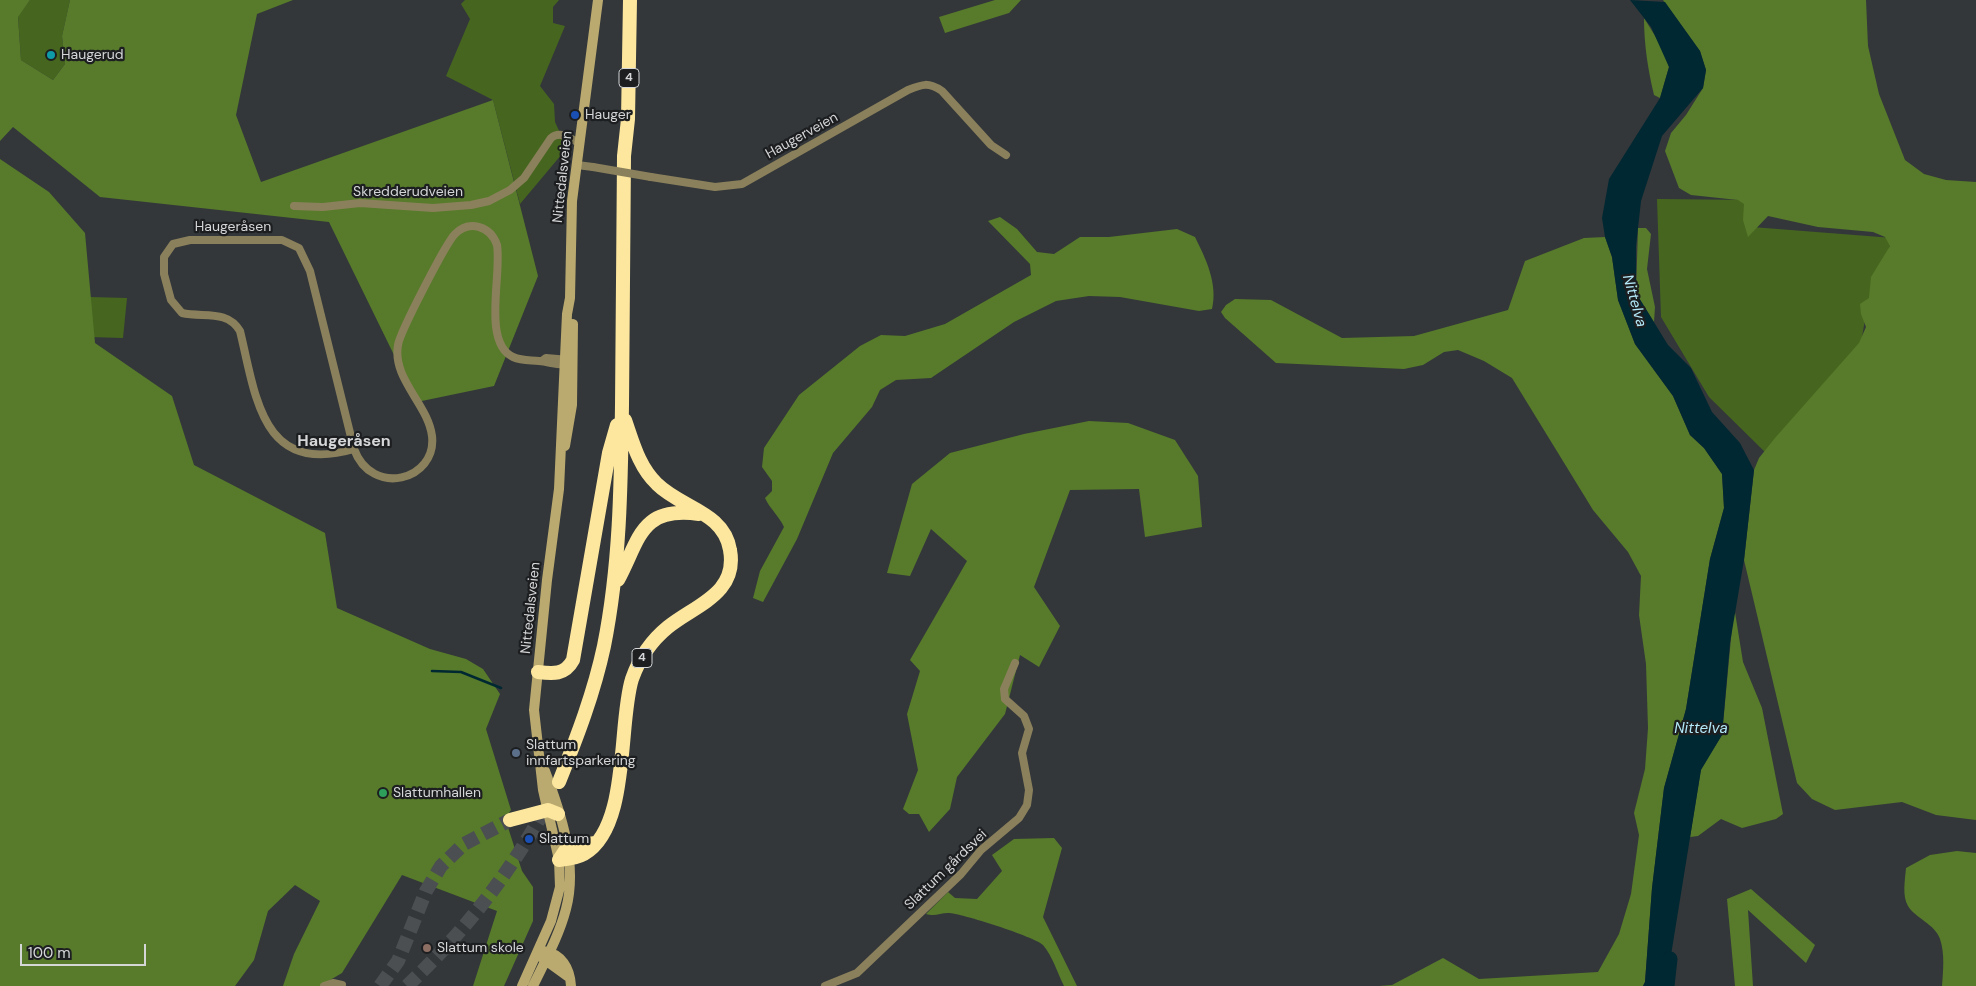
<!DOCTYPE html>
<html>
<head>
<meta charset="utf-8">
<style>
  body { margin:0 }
  #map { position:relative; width:1976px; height:986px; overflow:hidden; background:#33373a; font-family:"DM Sans",sans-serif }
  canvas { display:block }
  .scale { position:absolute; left:20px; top:944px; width:126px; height:22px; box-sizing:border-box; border:2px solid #d4d6d8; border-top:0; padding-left:6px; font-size:15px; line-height:18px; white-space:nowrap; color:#d4d6d8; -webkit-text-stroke:4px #1c1e20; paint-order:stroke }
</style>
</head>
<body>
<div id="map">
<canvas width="1976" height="986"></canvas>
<div class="scale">100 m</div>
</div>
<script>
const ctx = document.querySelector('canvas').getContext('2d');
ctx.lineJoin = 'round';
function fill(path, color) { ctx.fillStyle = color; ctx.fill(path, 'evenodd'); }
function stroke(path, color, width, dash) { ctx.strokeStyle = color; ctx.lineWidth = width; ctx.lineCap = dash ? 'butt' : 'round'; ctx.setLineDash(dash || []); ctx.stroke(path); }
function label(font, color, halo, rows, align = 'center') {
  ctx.font = font + ' "DM Sans",sans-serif'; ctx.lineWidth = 4.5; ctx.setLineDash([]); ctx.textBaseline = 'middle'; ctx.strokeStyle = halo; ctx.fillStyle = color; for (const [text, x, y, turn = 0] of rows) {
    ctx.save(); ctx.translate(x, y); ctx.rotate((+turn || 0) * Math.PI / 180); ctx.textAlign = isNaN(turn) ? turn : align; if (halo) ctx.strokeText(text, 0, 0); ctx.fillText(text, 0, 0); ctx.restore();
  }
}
fill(new Path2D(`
  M30,0H70L62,36L65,64L53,80L21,60L18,16Z
  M465,0H559L553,7V23L565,26L540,86L554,104L555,122L567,148L520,204L493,100L446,76L470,19L461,4Z
  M1657,199L1752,200V227L1893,238L1868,303L1860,348L1770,457L1709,397L1661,317Z
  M89,297L127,298L123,338L89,337Z`), '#46661f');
fill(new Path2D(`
  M0,0H30L18,17L21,60L53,80L65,64L62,36L70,0H293L257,14L236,115L261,182L493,100L538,276L494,386L417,402L329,222L100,197L13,127L0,141Z
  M995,0H1021L1009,13L945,33L939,17Z
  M1663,0H1866L1868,46L1879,94L1905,160L1924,174L1946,180L1976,182V820L1936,815L1902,802L1835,810L1812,799L1797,783L1744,560L1754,470L1759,458L1775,438L1859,343L1866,327L1861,314L1860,304L1869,298L1871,277L1890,246L1885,237L1873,232L1818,227L1768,216L1748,237L1743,220L1744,204L1738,200L1691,195L1679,188L1665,151L1671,133L1686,115L1703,88L1706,70L1700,51Z
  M1644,18L1662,47L1669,67L1660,98L1654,95C1648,70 1644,44 1644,18Z
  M0,159L49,192L85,233L95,343L172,396L194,465L325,533L337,608L430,649L466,659L483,669L500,694L486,729L511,810L505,818L522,871L533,887V921L504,986H473L497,911L402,875L342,973L320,986H283L294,954L320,901L295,885L268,911L254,960L235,986H0Z
  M1000,217L1017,229L1037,252L1054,254L1080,237H1109L1177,229L1195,237C1206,259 1218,284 1212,309L1199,311L1120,297L1089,296L1056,301L1014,322L931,378L896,380L880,390L872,407L833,453L797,539L763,602L753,598L760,571L784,527C779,516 770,509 765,498L772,491V481L762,467L764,448L799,395L860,346L881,335L905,336L945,324L1031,275L1030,264L988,221Z
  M1638,228H1646L1651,234L1647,269L1655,307L1654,322L1636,293Z
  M1605,237L1612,257L1618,300L1635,344L1673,396L1690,435L1704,448L1722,474L1724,508L1710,559L1686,709L1664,788L1652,888L1645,982L1643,986H1379L1392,985L1443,958L1479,979L1598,972L1619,934L1631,894L1639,835L1634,813L1645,769L1648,728L1646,664L1639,615L1641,576L1628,552L1593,510L1512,378L1484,361L1458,350L1444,352L1423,365L1404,369L1276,363L1225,318L1221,312L1226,305L1235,299L1271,300L1342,338L1414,336L1508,310L1525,261L1584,238Z
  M1089,421L1128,423L1175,440L1198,476L1202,527L1145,537L1139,489L1070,490L1034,587L1060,626L1039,667L1020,655L1005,714L957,777L950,809L929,832L919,814H909L903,809L918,770L907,714L920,671L910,660L967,561L931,529L910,576L887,573L912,484L950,453L1024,434Z
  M1734,606L1743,662L1762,708L1783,814L1776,819L1742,828L1721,819L1698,836L1690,837L1701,769L1722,735Z
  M1054,838L1062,848L1043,917L1077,986H1064C1058,974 1052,955 1043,945C1035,937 961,913 948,913C940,913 935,917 926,914L948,892L955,898L977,899L1002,871L992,855L1014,839Z
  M1957,851L1976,853V986H1942C1943,971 1945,954 1940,939C1935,924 1915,918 1908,906C1902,896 1905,880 1906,868L1930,855Z
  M1751,889L1815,945L1806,963L1748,910L1753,986H1735L1727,899Z`), '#577b2a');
fill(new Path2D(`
  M1630,0L1665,2L1700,51L1706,70L1703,88L1662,136L1641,201L1636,246V293L1668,345L1691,368L1712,412L1740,443L1754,470L1744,560L1730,643L1722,735L1701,770L1666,986H1643L1645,982L1652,888L1664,788L1686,709L1710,559L1724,508L1722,474L1704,448L1690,435L1673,396L1635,344L1618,300L1612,257L1605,237L1602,218L1609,179L1660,98L1669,67L1651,27Z`), '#002832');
stroke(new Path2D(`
  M432,671L461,672L501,688`), '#002832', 2.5);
stroke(new Path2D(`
  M1667,986L1670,959`), '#002832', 15);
stroke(new Path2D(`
  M380,986L398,961L426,891L441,866L464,844L510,820
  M407,986C464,932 511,873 548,803`), '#4b4f52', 14, [14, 7]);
stroke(new Path2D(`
  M577,165L593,167
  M651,177L715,187L742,184L908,90C923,84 928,82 942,91L991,145L1006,155
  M294,206L323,207L360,203L433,208L471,205L489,201L510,190L524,178L551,138C561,130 569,139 580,143
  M542,361L546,358L569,360
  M354,449C261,476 256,396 240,331C227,309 203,318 182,313L171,300L164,274V257L173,244L190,240H282L299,248L310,271L354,449C372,498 437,480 432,436C428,404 392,379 398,345C400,332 446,243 455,234C470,219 491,227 497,245C502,274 482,343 513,357C522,361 530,360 539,361C550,362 558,366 569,364
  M324,986L333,983L342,985
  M825,986L857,973L961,874L981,850L1019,818L1027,805L1029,790L1022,753L1029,729L1024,716L1005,699L1004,689L1015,663`), '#8b805c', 8);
stroke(new Path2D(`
  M565,446L572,405L573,324
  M543,951C562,954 570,968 571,986
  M541,957L570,978
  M522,986L551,921L560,887L559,860L543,790L534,710L547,580L559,489L567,314L570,298L572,201L598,0
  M533,986C545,961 559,936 566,909C578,864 561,813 545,771`), '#bbaa6f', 10);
stroke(new Path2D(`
  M618,580C640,539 640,506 699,514
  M538,672C553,674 565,675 573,660L609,453L617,425
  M559,782C577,737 594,693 604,646C620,566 621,486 622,405C623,322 624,239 624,156L628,119L630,0
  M510,820L548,810L558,814
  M559,860C567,859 577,858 584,854C630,828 618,723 632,679C639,659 652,640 668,627C695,605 738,594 730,550C724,512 681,508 657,484C639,467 633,443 625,420
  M559,860L567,848L595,843`), '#fde79e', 14);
stroke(new Path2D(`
  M593,167L651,177`), '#8b805c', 8);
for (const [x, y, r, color] of [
  [51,55,5,"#0f9aa8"],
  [575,115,5,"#1a4fb4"],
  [516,753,5,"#5c6f8a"],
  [383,793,5,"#2e9e5b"],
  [529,839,5,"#1a4fb4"],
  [427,948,5,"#8d6e63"]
]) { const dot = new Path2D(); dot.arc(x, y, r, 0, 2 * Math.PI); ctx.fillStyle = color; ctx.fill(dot); stroke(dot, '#1c1e20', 2); }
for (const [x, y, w] of [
  [629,78,20],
  [642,658,20]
]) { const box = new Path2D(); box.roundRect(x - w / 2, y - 9.5, w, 19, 4); ctx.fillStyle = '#1c1e20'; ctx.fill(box); stroke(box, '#d4d6d8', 1); }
label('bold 12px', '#d4d6d8', null, [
  ["4",629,78],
  ["4",642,658]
]);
label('14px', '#d4d6d8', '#1c1e20', [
  ["Haugerud",61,55],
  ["Hauger",585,115],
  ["Slattum",526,745],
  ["innfartsparkering",526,761],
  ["Slattumhallen",393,793],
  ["Slattum",539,839],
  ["Slattum skole",437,948]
], 'left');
label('14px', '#d4d6d8', '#1c1e20', [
  ["Haugerveien",802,136,-29],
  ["Nittedalsveien",563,177,-84],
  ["Skredderudveien",408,192],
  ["Haugeråsen",233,227],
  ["Nittedalsveien",531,608,-84],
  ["Slattum gårdsvei",946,870,-44]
]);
label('italic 15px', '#b2e8f8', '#1c1e20', [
  ["Nittelva",1634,301,74],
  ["Nittelva",1701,729]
]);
label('bold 16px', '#d4d6d8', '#1c1e20', [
  ["Haugeråsen",344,442]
]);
</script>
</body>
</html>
